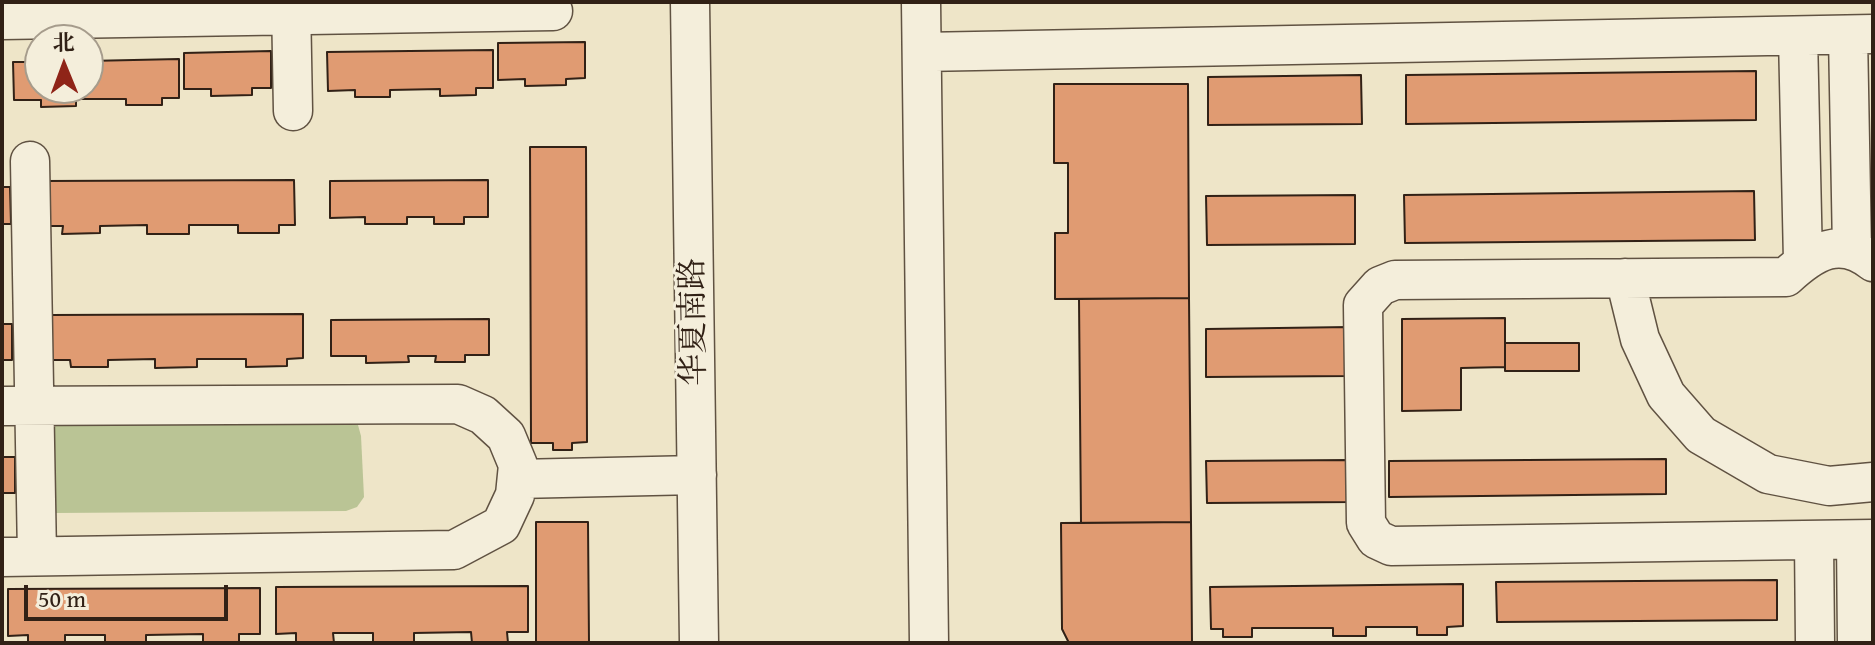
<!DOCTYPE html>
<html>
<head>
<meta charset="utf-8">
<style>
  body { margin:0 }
  #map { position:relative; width:1875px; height:645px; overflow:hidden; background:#eee5c8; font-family:"Gentium Book Plus","Noto Serif SC",serif }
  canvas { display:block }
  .frame { position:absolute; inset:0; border:4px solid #312116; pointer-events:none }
  .north { position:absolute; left:24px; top:24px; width:80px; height:80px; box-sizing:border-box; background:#f4eedb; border:2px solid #a69c8c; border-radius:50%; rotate:359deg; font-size:22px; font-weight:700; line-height:32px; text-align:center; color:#312116 }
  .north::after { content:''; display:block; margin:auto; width:28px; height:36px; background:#8f2418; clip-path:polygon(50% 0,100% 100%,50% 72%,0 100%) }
  .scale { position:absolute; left:24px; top:585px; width:204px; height:36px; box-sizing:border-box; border:4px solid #312116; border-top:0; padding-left:10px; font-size:24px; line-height:28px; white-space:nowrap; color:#312116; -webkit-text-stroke:6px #f4eedb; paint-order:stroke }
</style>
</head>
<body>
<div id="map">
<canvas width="1875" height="645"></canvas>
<div class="frame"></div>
<div class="north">北</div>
<div class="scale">50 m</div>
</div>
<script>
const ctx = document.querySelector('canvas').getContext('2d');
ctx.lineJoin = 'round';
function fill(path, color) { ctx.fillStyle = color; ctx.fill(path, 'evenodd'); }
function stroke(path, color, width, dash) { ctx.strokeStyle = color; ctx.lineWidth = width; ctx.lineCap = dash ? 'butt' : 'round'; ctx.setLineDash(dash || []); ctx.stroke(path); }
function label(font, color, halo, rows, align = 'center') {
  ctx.font = font + ' "Gentium Book Plus","Noto Serif SC",serif'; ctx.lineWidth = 6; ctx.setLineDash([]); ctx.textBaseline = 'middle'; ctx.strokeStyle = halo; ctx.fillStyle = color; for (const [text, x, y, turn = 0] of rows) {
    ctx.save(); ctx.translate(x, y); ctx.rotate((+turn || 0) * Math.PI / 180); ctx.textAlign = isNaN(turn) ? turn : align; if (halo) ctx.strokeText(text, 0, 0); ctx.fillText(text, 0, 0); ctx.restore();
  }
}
fill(new Path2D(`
  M344,421L358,425L361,436L364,497L357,507L346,511L55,513V423Z`), '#bac495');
const building = new Path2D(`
  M585,42V78L566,79V85L525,86V79L498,80V43Z
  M493,50V88H476V95L440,96V89L390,90V97H355V90L328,91L327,52Z
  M271,51V88H252V95L211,96V89H184V53Z
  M179,59V98H162V105H126V99H76V106L41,107V100H14L13,62H40V88H88V61Z
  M1756,71V120L1406,124V75Z
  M1361,75L1362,124L1208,125V77Z
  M1054,84H1188L1189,298L1055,299V233H1068V163H1054Z
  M530,147H586L587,442L572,443V450H553V443H531Z
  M294,180L295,225H279V233H238V225H189V234H147V225L100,226V233L62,234L63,226H43V181Z
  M488,180V217H464V224H434V217H407V224H365V217L330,218V181Z
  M2,187H10L11,224H2Z
  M1754,191L1755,240L1405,243L1404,195Z
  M1355,195V244L1207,245L1206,196Z
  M1189,298L1191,522L1081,523L1079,299Z
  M303,314V358L287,359V366L246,367V359H197V367L155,368V359L108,360V367H71L70,360H51L50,315Z
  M1505,318V367L1461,368V410L1402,411V319Z
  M489,319V355H465V362H435L436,356H408L409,362L366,363V356H331V320Z
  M2,324H12V360H2Z
  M1350,327V376L1206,377V329Z
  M1505,343H1579V371H1505Z
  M2,457H15V493H2Z
  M1666,459V494L1389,497V461Z
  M1353,460L1354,502L1207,503L1206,461Z
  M536,522H588L589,643H536Z
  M1191,522L1192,643H1069L1062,629L1061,523Z
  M1777,580V620L1497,622L1496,582Z
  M1463,584V626L1447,627V635H1417V627H1366V636H1333V628H1252V637H1223V629H1211L1210,587Z
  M528,586V632H507L508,643H472L471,632L414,633V643H373V633H333L334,643H296V633L276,634V587Z
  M260,588V634H239V643H203V634L146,635V643H105V635H65V643H28V635L8,636V589Z`);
fill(building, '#e09b72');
stroke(building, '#312116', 2);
const minor = new Path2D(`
  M291,2L293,111
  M690,2L699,643
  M921,2L929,643
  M2,20L553,11
  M1848,35L1852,250
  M1798,36L1803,261
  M922,52L1873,34
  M30,161L37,556
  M1873,262C1840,235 1813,252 1786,277L1395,280L1380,286L1363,305L1366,523L1376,539L1391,546L1873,539
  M1625,278L1640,339L1666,395L1701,435L1768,474L1829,486L1873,482
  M2,406L458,404L483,415L506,436L518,465L515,495L501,525L454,550L2,557
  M517,479L697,475
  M1814,540L1815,643
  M1856,540L1857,643`);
stroke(minor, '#605242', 41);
stroke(minor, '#f4eedb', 38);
label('32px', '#312116', '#f4eedb', [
  ["华夏南路",695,322,-91]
]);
</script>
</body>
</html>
